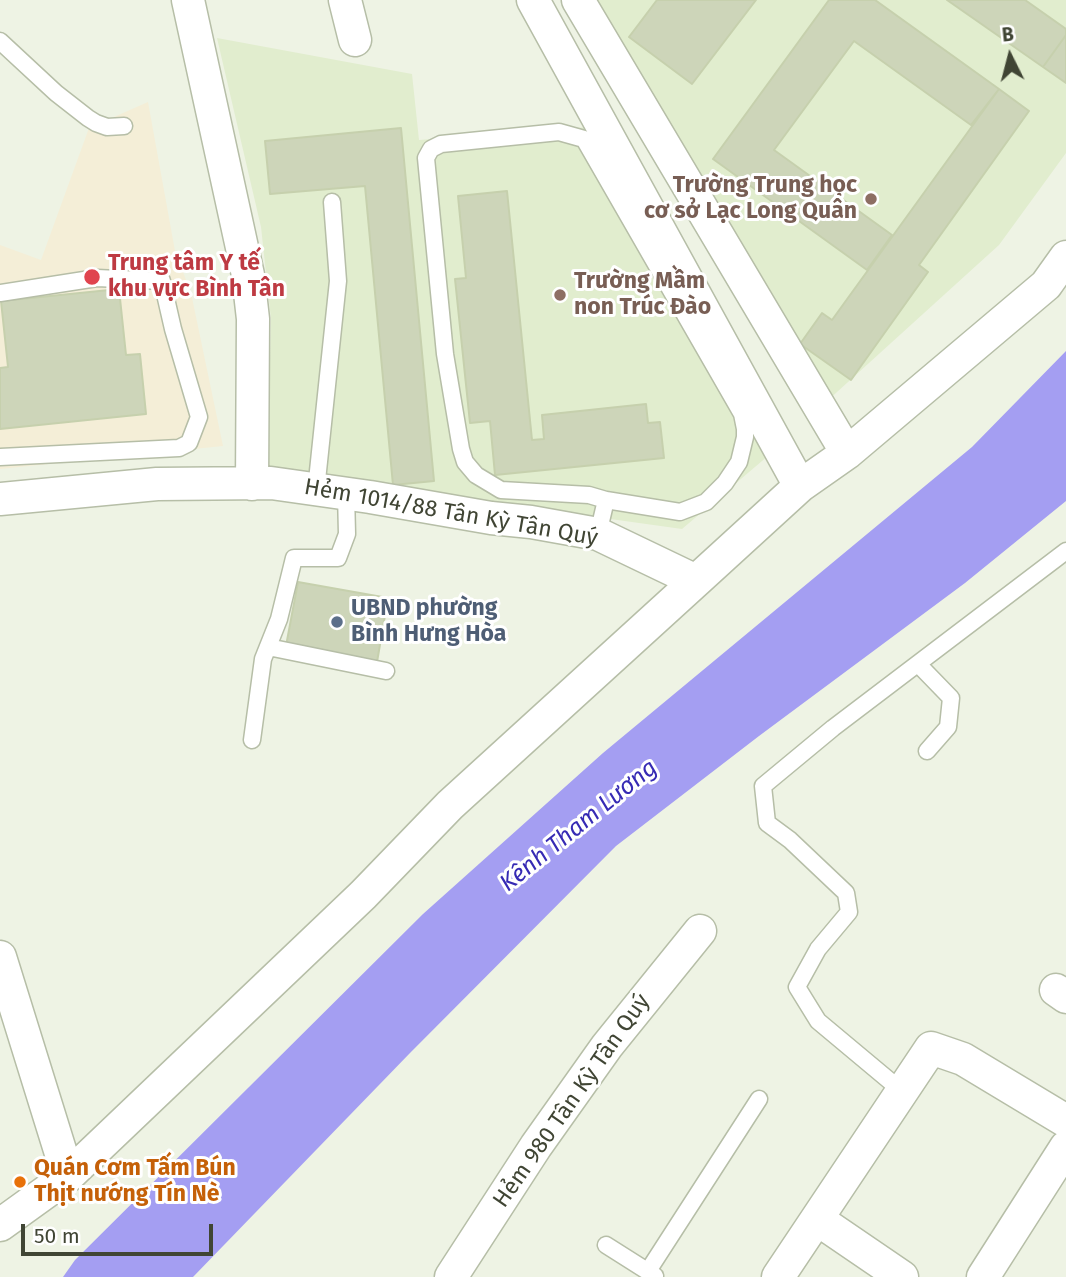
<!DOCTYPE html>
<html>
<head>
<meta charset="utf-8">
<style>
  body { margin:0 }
  #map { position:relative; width:1066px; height:1277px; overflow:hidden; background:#eef3e4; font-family:"Fira Sans",sans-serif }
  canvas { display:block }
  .north { position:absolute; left:975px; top:21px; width:70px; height:70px; -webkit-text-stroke:5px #fff; paint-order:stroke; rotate:354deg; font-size:19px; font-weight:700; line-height:28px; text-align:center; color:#404534 }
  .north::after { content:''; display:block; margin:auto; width:24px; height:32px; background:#404534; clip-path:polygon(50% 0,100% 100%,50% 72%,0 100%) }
  .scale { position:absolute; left:21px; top:1224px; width:192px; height:32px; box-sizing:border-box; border:4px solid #404534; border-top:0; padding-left:9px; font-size:21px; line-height:24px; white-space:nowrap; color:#404534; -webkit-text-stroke:5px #fff; paint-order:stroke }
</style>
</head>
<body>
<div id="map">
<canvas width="1066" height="1277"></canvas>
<div class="north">B</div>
<div class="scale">50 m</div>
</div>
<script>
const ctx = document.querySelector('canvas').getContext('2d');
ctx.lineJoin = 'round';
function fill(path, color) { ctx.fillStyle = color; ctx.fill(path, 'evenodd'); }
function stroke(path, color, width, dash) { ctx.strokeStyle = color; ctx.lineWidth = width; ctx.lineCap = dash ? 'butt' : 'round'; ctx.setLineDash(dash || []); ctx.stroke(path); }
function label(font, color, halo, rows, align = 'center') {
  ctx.font = font + ' "Fira Sans",sans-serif'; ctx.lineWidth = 6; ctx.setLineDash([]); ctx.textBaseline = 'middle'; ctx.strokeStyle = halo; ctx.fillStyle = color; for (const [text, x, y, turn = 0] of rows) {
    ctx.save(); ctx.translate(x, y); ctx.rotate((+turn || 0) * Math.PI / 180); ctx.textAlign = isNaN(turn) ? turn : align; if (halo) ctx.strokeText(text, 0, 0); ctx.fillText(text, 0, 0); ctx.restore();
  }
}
fill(new Path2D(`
  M595,0H1066V153L999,245L826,402Z
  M217,38L412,74L419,140L589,127L775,450L682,529L267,471L271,319L261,227Z`), '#e1edce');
fill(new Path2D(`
  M148,102L175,251L191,293L223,446L0,469V245L41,260L89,128Z`), '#f4eed7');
fill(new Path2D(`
  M1066,351V501L965,583L759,736L616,846L410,1053L193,1277H63L75,1260L423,914L603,753L972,447Z`), '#a49ef2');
const building = new Path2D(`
  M657,0H756L692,84L629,37Z
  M829,0H875L999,89L971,125L854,41L774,150L892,235L867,270L713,159Z
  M947,0H1025L1066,29V35L1043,67Z
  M1066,35V83L1043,67Z
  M999,89L1029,111L919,265L928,272L851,380L800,344L822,313L832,320Z
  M401,128L434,481L393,485L365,186L270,194L265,141Z
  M507,191L532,440L544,439L542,415L646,404L648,423L660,422L664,458L495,475L490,421L470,423L455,279L466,278L458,196Z
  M119,289L126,355L140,354L146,414L0,429V368L8,367L1,301Z
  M298,582L388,598L377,662L286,646Z`);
fill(building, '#cdd5b9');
stroke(building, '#c6d0ad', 2);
const service = new Path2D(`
  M0,41L56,93L88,118L96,123L107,127L124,126
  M0,293L97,278L162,281L173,329L199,417L189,443L179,448L0,457
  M316,490L338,281L332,202
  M598,534L606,500L589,495L501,490L476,475L465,462L461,449L445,354L426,158L431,149L441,144L559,132L584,139L742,414L745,429V437L739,462L725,483L706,502L680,512L606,500
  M268,647L386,671
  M918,664L951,698L948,727L927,751
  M252,740L263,659L279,619L294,558H338L347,534L346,493
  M903,1092L818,1021L797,987L818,949L849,912L846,893L790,840L767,823L763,786L833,728L1066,551
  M606,1245L655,1276
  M648,1271L759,1099`);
const minor = new Path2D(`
  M188,0L248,275L253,319L252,484
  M345,0L355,40
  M533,0L800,486
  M578,0L847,453
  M0,499L157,484L271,483L370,497L491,518L531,522L598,534L696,581L800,486L847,453L1046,285L1066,257
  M0,957L68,1176
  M1056,990L1066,997
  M817,1219L902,1277
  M0,1225L68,1176L363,895L450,805L696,581
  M451,1277L536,1146L607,1046L700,931
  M778,1277L931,1048L963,1059L1066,1121
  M983,1277L1066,1147`);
stroke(service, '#b6bea7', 19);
stroke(minor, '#b6bea7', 35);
stroke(service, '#fff', 16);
stroke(minor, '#fff', 32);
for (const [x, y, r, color] of [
  [871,199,7,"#8d6e63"],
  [92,277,9,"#e0444e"],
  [560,295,7,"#8d6e63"],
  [337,622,7,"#5c6f8a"],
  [20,1182,7,"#e8710a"]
]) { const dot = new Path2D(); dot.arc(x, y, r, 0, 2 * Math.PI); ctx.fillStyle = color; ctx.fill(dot); stroke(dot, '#fff', 2.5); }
label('bold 23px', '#785e54', '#fff', [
  ["Trường Trung học",857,186],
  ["cơ sở Lạc Long Quân",857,212],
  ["Trường Mầm",574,282,"left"],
  ["non Trúc Đào",574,308,"left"]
], 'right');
label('bold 23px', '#be3a42', '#fff', [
  ["Trung tâm Y tế",108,264],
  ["khu vực Bình Tân",108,290]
], 'left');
label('23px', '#404534', '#fff', [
  ["Hẻm 1014/88 Tân Kỳ Tân Quý",451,513,10],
  ["Hẻm 980 Tân Kỳ Tân Quý",572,1101,-55]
]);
label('bold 23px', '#4e5e75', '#fff', [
  ["UBND phường",351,609],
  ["Bình Hưng Hòa",351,635]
], 'left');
label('bold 23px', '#c56008', '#fff', [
  ["Quán Cơm Tấm Bún",34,1169],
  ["Thịt nướng Tín Nè",34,1195]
], 'left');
label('italic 24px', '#362ab4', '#fff', [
  ["Kênh Tham Lương",579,826,-39]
]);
</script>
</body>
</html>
